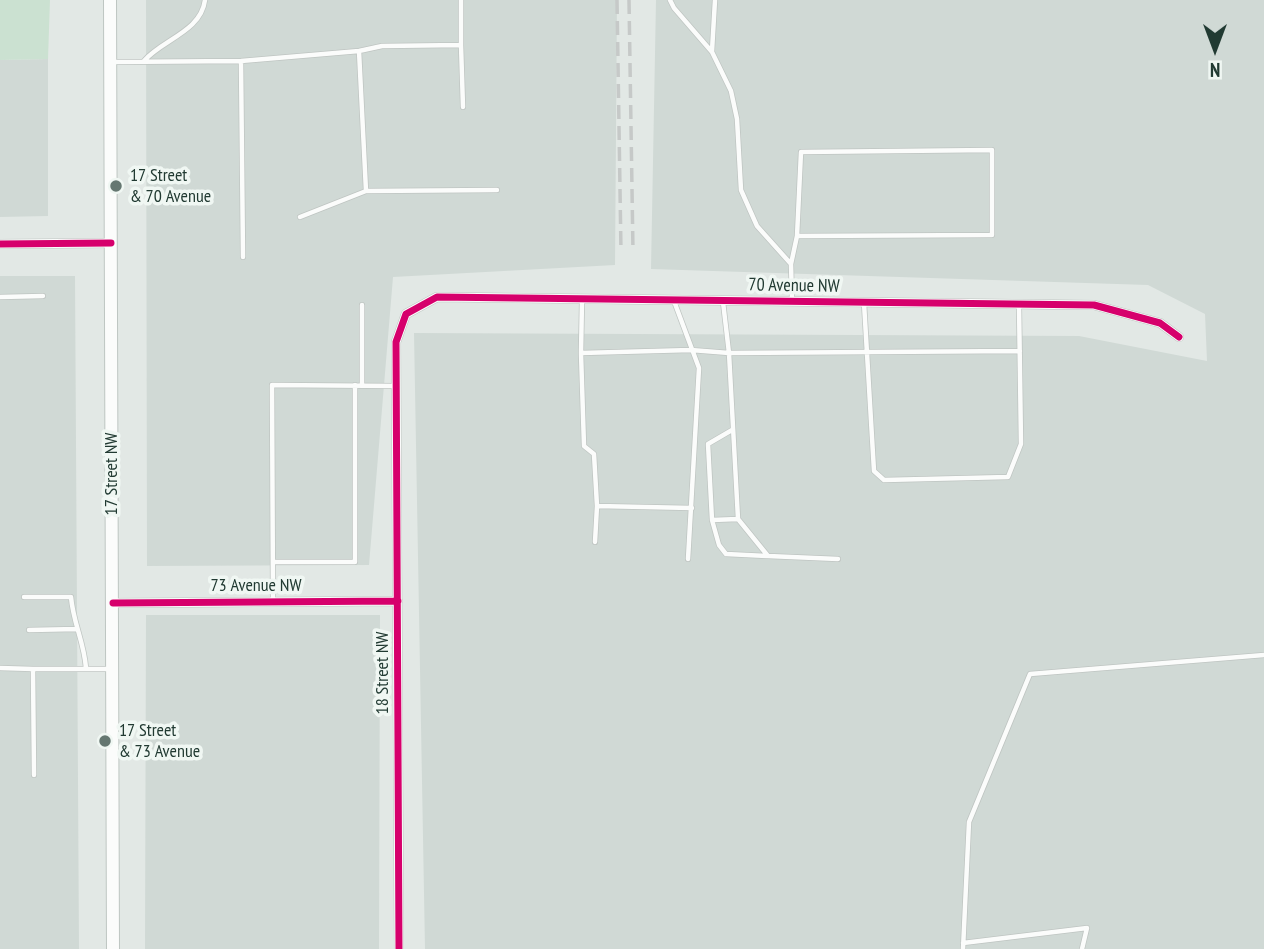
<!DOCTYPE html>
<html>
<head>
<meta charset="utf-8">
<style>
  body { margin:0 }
  #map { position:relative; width:1264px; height:949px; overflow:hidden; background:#e2e8e5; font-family:"PT Sans Narrow",sans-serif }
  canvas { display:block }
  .north { position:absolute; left:1180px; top:14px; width:70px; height:70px; -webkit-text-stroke:5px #f0f7f3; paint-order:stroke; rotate:180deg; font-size:19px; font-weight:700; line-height:28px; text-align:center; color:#213a32 }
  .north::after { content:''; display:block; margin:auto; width:24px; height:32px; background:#213a32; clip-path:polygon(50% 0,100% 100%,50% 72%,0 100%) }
</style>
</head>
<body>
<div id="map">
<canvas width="1264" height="949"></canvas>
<div class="north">N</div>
</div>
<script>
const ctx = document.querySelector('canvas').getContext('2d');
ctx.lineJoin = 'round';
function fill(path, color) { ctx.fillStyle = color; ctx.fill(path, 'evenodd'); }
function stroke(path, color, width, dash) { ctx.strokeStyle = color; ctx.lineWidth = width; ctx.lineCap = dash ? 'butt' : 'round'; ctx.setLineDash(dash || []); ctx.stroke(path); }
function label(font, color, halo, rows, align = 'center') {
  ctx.font = font + ' "PT Sans Narrow",sans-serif'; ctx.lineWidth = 7; ctx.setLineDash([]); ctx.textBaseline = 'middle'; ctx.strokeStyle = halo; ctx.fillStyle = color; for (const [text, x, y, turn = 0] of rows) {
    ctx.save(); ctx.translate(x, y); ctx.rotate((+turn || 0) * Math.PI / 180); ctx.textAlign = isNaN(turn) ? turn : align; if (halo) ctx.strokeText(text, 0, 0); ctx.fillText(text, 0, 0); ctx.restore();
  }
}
fill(new Path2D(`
  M146,0H617L615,265L393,277L369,565L147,566Z
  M656,0H1264V949H425L414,333L1079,336L1207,361L1205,314L1148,285L651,269Z
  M48,59V216L0,217V60Z
  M0,276H75L79,949H0Z
  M146,615H380L379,949H145Z`), '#d0d9d5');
fill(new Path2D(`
  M0,0H50L48,59L0,60Z`), '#cbe1d1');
const lane = new Path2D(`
  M670,0L674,8L712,52L731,91L737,119L741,190L757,226L791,264L792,300
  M461,45L463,107
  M359,51L366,191L497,190
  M712,51L715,0
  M144,61C161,40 201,32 205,0
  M241,61L243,257
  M111,62L241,61L359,51L382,46L461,45V0
  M300,217L366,191
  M791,264L797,236L801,152L992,150V235L797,236
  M0,297L43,296
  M582,300L581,353L691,350L729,353L738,519L768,556L838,559
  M674,301L699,368L688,559
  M723,302L729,353L1020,351
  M864,303L874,471L884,480L1008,477L1021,444L1019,304
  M362,305V385
  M581,353L584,446L594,454L597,506L692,508
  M738,519L712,520L719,545L726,554L767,556
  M712,520L708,444L732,430
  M595,542L597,506
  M273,562H355V385
  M24,597H71C73,622 84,642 86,668
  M273,601L272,385L396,386
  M29,630L77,629
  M0,668L33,669
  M34,775L33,669H112
  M963,943L1087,928L1082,949
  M963,949L969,822L1030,674L1264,655`);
const street = new Path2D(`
  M0,244L111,243
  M113,603L398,601
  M399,949L396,342L406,314L437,297L1094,305L1160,323L1179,337`);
const secondary = new Path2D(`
  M110,0L113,949`);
stroke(lane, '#bfc5c2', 6);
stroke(street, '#bfc5c2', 10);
stroke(secondary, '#bec6c2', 14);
stroke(lane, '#fbfcfb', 4.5);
stroke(street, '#fbfcfb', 9);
stroke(secondary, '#fbfcfb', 12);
stroke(new Path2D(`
  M617,0L621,252
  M629,0L633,252`), '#c6c9c8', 3.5, [14, 7]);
stroke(new Path2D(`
  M0,244L111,243
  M113,603L398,601
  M399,949L396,342L406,314L437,297L1094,305L1160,323L1179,337`), '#d6006c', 7);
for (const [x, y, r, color] of [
  [116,186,7,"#657771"],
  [105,741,7,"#657771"]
]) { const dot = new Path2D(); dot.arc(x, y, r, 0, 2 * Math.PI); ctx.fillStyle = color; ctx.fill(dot); stroke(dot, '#f0f7f3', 2.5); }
label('18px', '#213a32', '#f0f7f3', [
  ["17 Street",130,176],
  ["& 70 Avenue",130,197],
  ["17 Street",119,731],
  ["& 73 Avenue",119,752]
], 'left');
label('18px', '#213a32', '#f0f7f3', [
  ["70 Avenue NW",794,286,1],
  ["17 Street NW",112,474,-90],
  ["73 Avenue NW",256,586],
  ["18 Street NW",383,673,-90]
]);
</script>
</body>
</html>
